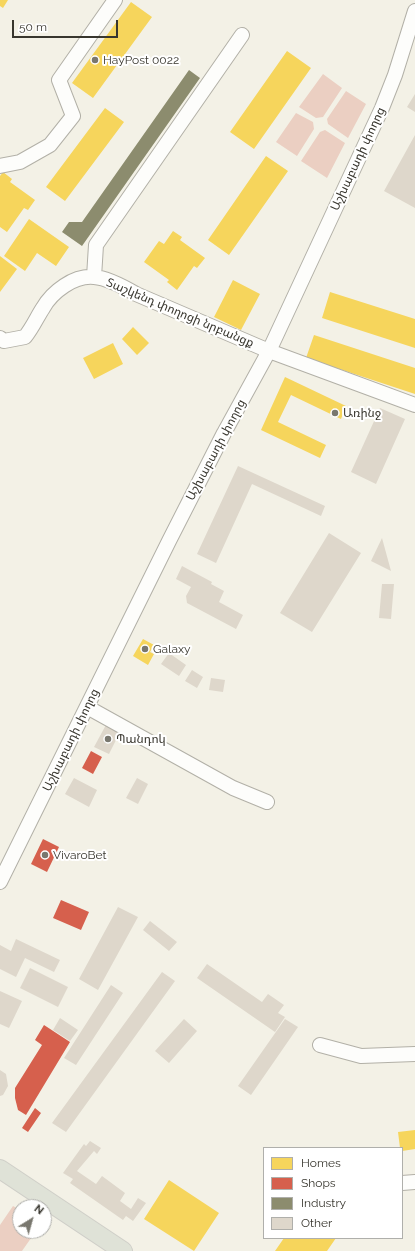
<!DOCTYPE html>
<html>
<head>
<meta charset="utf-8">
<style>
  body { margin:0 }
  #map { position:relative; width:415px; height:1251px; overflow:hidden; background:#f3f1e6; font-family:Raleway,sans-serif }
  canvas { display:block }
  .legend { position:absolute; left:263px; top:1147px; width:140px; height:92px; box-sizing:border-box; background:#fff; border:1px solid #afafab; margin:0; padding:5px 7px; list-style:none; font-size:12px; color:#38362e }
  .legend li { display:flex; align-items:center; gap:8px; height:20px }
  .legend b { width:20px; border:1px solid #afafab }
  .north { position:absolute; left:12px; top:1199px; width:40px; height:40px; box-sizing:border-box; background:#fff; border:1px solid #afafab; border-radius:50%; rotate:37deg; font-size:11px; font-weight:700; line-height:16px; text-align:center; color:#38362e }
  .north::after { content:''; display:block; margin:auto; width:14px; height:18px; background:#79776e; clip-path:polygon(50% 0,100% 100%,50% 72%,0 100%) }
  .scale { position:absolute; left:12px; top:20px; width:106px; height:18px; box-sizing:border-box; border:2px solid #38362e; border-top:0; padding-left:5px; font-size:12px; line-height:14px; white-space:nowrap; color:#38362e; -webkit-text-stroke:3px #fff; paint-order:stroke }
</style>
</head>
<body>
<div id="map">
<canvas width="415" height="1251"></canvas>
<ul class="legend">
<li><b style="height:11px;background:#f6d55c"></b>Homes</li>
<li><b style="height:11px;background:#d6604d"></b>Shops</li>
<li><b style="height:11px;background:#8c8c6e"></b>Industry</li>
<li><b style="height:11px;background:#ded7cb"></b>Other</li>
</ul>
<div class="north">N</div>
<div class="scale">50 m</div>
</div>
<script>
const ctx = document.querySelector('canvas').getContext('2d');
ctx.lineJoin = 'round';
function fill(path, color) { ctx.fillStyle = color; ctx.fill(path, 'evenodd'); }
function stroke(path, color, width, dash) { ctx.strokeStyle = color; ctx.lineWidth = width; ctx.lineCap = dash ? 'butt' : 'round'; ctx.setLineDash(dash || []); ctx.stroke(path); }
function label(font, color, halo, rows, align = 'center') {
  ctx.font = font + ' Raleway,"Noto Sans Armenian",sans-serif'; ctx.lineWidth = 4; ctx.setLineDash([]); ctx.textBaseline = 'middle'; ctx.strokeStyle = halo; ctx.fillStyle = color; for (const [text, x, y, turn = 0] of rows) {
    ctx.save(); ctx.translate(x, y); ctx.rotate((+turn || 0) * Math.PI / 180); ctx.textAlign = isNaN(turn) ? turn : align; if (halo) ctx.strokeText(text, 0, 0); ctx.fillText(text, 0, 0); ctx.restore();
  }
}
fill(new Path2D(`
  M323,74L342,88L323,117L316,118L299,107Z
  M346,91L366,104L348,138L328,124L327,119Z
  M296,113L313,122L314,129L297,156L276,142Z
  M325,130L345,143L327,178L301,161L320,132Z
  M13,1206L20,1210V1231H36L22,1251H0V1225Z`), '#ebcfc2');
fill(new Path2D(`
  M0,0H8L3,8L0,6Z
  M131,2L152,17L93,98L72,83Z
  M287,51L311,68L254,149L230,132Z
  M105,108L124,122L65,201L46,187Z
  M266,156L288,171L229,255L208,240Z
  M3,172L12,179L10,182L35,200L28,210L24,208L7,232L0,227V176Z
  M29,219L69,247L56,266L37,253L25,271L4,256Z
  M173,231L182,237L180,240L205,258L197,268L194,266L177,290L167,282L169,280L144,262L159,241L164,244Z
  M0,256L17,269L0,292Z
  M233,280L260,294L241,330L214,317Z
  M330,292L415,319V348L322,318Z
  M133,327L149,343L137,355L122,339Z
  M314,335L415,368V394L306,358Z
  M113,343L123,364L94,379L83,358Z
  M285,377L346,406L341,419L291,395L278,422L326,445L320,458L261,430Z
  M143,639L154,645L150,652L154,654L148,665L133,656Z
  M415,1130V1149L402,1151V1148H400L398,1132Z
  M169,1180L219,1213L194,1251L144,1219Z
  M284,1238H336L327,1251H275Z`), '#f6d55c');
fill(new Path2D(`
  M91,751L102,757L93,774L82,768Z
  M43,839L59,847L47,872L31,864Z
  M61,900L89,912L81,930L53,918Z
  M44,1025L70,1042L26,1115L18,1110L15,1098V1088L42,1045L35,1040Z
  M35,1108L41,1113L28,1132L22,1128Z`), '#d6604d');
fill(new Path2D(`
  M189,70L200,78L82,246L62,232L69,222H82Z`), '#8c8c6e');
fill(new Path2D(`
  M415,94V112L407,107Z
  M415,135V208L384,191Z
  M380,408L405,419L376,484L351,472Z
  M238,466L325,506L321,516L252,484L216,563L197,554Z
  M329,533L361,553L312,632L280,613Z
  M382,538L391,571L371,561Z
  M182,566L212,582L211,584L224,591L219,602L243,615L236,629L187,603L186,596L191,587L176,579Z
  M382,584H394L391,619L379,618Z
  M169,653L186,665L179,676L161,664Z
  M192,670L203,677L197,688L185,681Z
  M211,678L225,680L223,692L209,690Z
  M107,723L121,730L109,754L94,747Z
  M74,778L97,790L89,807L65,794Z
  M137,778L148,784L138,804L126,798Z
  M118,907L138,917L98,990L79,979Z
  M150,921L177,942L169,951L143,930Z
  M16,939L60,960L54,972L25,958L16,977L0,969V945L11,951Z
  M207,964L262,1002L268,994L284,1005L278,1013L285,1017L275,1032L197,978Z
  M30,968L68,987L58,1007L20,988Z
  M162,972L175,981L66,1132L52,1123Z
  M111,985L123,993L76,1065L64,1058Z
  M0,991L22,1001L9,1028L0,1024Z
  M60,1018L78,1030L70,1041L53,1030Z
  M184,1019L197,1031L169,1063L155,1051Z
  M285,1019L298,1027L251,1095L238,1086Z
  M0,1070L6,1074L8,1086L3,1095L0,1096Z
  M90,1141L101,1148L97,1154L94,1151L77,1171L96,1184L102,1176L125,1193L120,1201L131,1209L138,1198L146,1203L133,1221L126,1216L123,1220L70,1183L73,1179L63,1173L84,1144L86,1146Z`), '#ded7cb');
const minor = new Path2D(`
  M0,166L20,162L50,145L73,116L59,80L115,0
  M94,277L96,245L242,35
  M0,338L4,341L25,337C33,327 37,317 43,308C52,292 74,275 94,277C108,278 124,287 136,294L269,351L415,405
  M87,707L233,788L267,802
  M0,882L169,541L224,433L269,351L382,108L395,75L415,11
  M320,1045L361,1056L415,1054
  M402,1183L415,1182`);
const major = new Path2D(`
  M0,1169L123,1251`);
stroke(minor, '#b2b0a7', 16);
stroke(major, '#cfcec8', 20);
stroke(minor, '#fdfdfb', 14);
stroke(major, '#dfe2d7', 18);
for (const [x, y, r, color] of [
  [95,60,4,"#79776e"],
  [335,413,4,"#79776e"],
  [145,649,4,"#79776e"],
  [108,739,4,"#79776e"],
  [45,855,4,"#79776e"]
]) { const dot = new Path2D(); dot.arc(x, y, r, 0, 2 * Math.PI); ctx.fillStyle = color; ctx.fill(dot); stroke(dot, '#fff', 1.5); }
label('12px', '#38362e', '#fff', [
  ["HayPost 0022",103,60],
  ["Առինջ",343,413],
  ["Galaxy",153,649],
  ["Պանդոկ",116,739],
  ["VivaroBet",53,855]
], 'left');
label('12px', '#38362e', '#fff', [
  ["Աշխաբադի փողոց",358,159,-65],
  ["Տաշկենդ փողոցի նրբանցք",180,313,23],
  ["Աշխաբադի փողոց",216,450,-62],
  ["Աշխաբադի փողոց",71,740,-64]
]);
</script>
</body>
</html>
